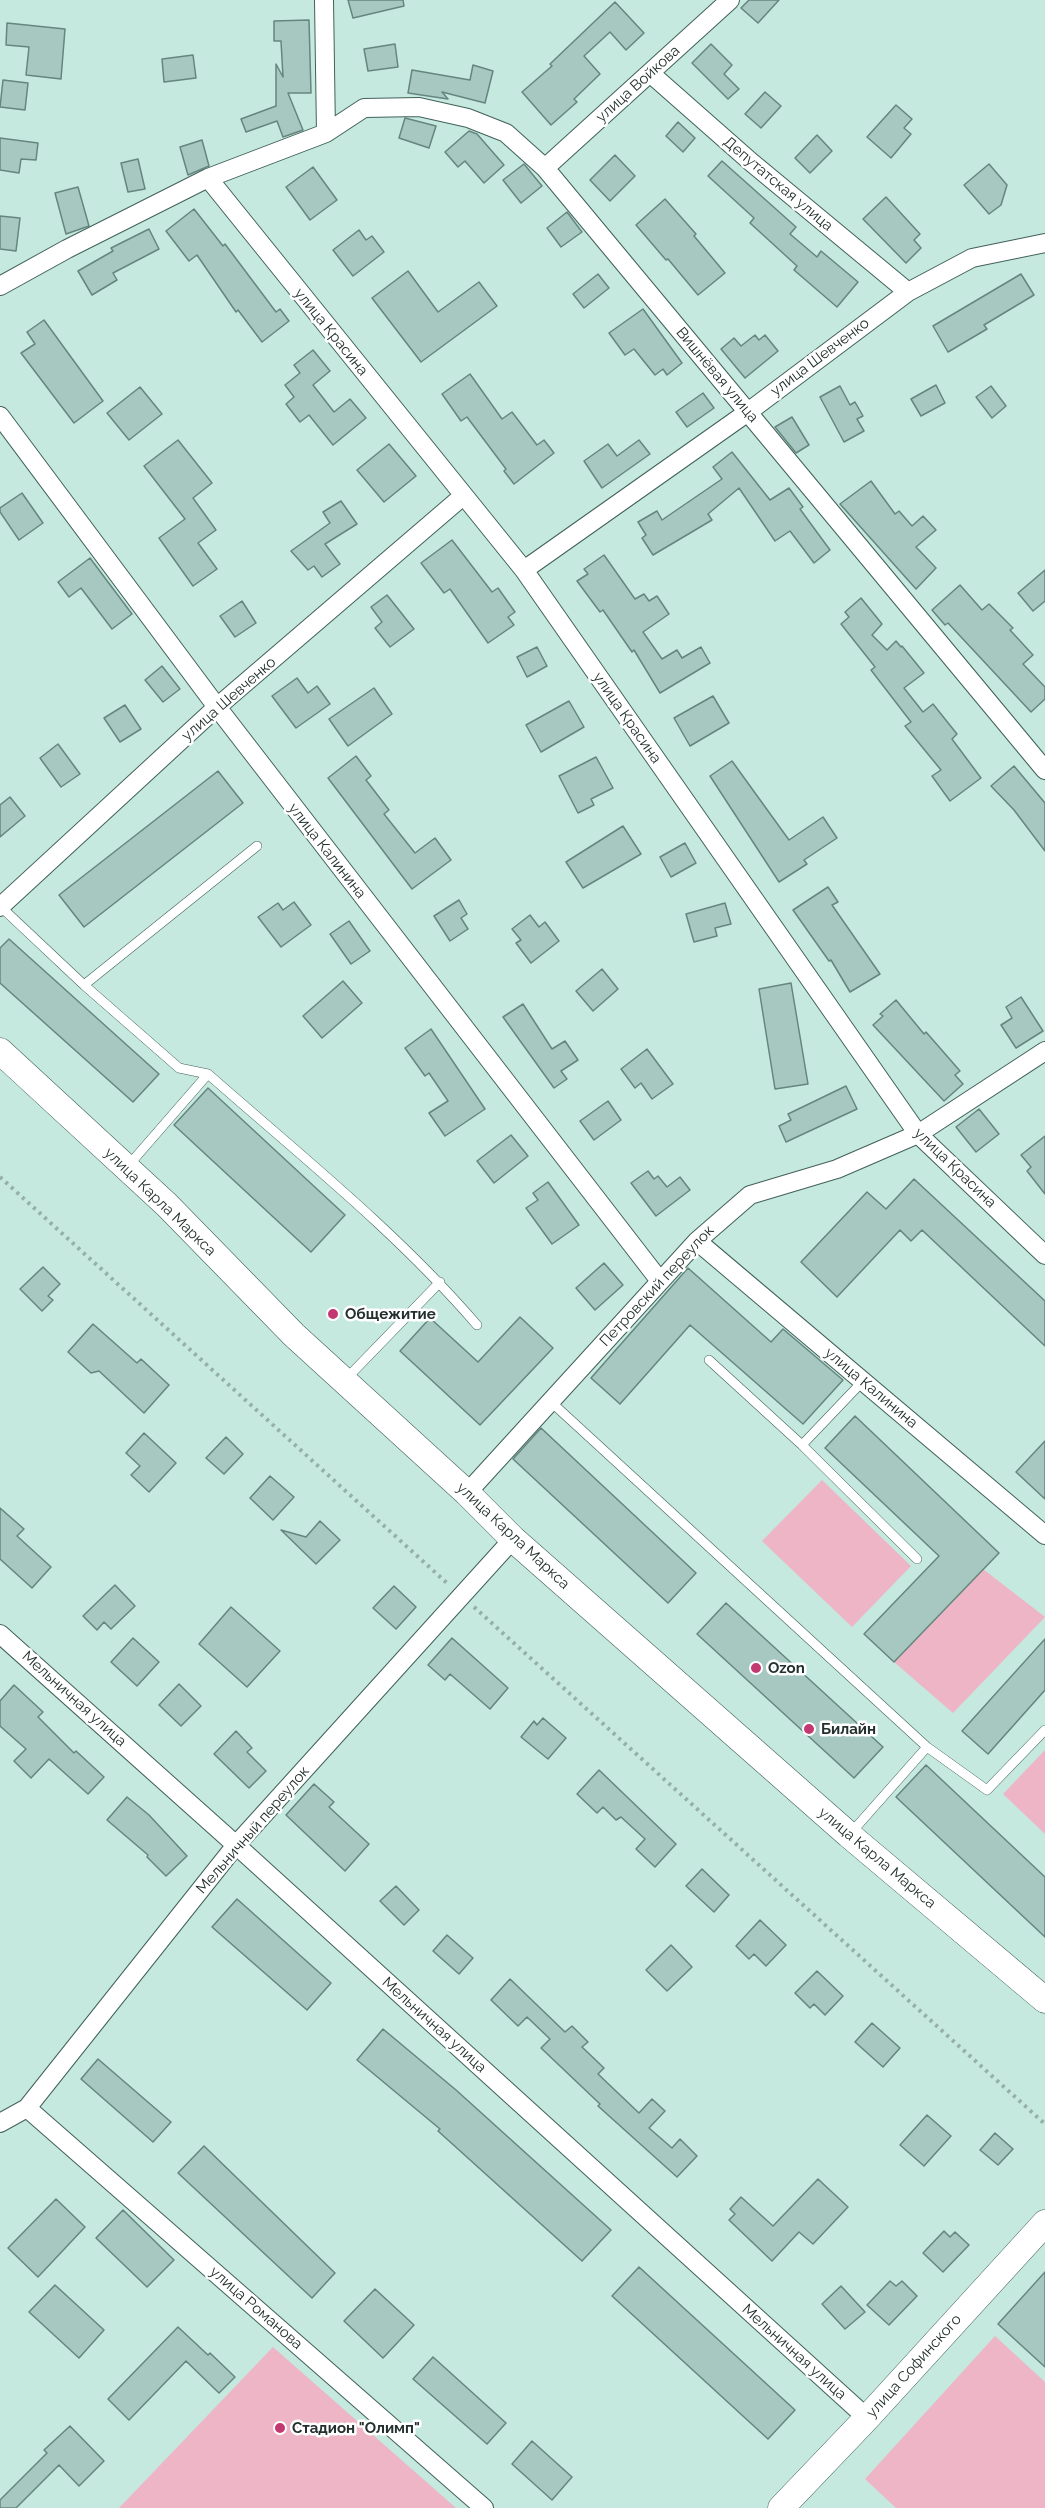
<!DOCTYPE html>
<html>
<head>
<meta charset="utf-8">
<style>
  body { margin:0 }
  canvas { display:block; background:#c5e8df }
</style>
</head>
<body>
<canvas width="1045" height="2508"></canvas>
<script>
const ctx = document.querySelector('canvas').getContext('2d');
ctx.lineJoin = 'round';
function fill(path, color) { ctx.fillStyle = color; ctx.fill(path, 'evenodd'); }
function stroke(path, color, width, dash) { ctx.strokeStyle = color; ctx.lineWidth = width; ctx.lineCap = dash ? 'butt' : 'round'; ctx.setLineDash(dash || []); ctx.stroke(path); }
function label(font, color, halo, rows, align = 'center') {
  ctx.font = font + ' Raleway,sans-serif'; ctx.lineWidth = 5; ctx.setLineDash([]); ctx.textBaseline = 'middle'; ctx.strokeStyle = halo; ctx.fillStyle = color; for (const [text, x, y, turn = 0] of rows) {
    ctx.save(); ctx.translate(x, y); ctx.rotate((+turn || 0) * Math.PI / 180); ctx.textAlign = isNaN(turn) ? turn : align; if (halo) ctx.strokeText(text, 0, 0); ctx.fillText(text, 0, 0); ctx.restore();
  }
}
fill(new Path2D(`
  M822,1480L911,1566L852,1627L762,1541Z
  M983,1569L1045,1617L953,1713L894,1662Z
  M1045,1750V1834L1003,1794Z
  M995,2336L1045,2382V2508H896L865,2479Z
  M273,2347L456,2508H119Z`), '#edb5c5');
const building = new Path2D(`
  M348,0H403L404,6L353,18Z
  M749,0H779L758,23L741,8Z
  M615,2L644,33L626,50L610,32L584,56L600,74L574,99L577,102L551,125L522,92L552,66L550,64Z
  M309,20L311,93H288L303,130L283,137L277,121L246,132L241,119L276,106V64L283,77L281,41H274V21Z
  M7,23L65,29L61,79L26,75L29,47L6,45Z
  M395,44L398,67L368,71L364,49Z
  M711,44L732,65L724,74L739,89L728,99L692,63Z
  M193,55L196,78L164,82L162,59Z
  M473,65L493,71L485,103L442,92L448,99L408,93L412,70L470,80Z
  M3,80L28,83L25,110L0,107Z
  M765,92L781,106L761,128L745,114Z
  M896,105L912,119L904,128L911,134L891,158L867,137Z
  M405,118L436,126L429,148L399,138Z
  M678,122L695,138L683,152L666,136Z
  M469,131L477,134L504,165L484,183L465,161L458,167L445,152Z
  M817,135L832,151L810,173L795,158Z
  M0,138L38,143L36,160L21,159L19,173L0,170Z
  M202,140L209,166L188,175L180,147Z
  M615,155L635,176L610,201L590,180Z
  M138,159L145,189L128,192L121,163Z
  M722,161L796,227L790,234L817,257L821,251L858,282L837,307L794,270L797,266L750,223L754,218L708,176Z
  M524,164L542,186L521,203L503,180Z
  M989,164L1007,185L1001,205L989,214L964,185Z
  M313,167L337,200L310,220L286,187Z
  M78,187L89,226L66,234L55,193Z
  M886,197L920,234L914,240L921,248L906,263L863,219Z
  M665,199L696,234L694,236L725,273L698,295L668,259L666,260L636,225Z
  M194,209L223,246L225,244L276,312L280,309L289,321L262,342L238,310L236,312L197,255L189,261L166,231Z
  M567,212L582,232L561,247L547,228Z
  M0,216L20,218L16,251L0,249Z
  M149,229L159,249L113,273L117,280L92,295L78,271L113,251L111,248Z
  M359,230L366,240L372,236L384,252L353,276L333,250Z
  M408,271L438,312L479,282L497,306L421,362L372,298Z
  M598,274L609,288L584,308L573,294Z
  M1021,274L1034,295L984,325L987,329L948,352L933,326Z
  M643,309L682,363L667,375L663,369L655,375L634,349L625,355L609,333Z
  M44,320L103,401L74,423L21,353L35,344L27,332Z
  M755,335L759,340L765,335L778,351L745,378L721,349L734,338L741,346Z
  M313,350L330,371L313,385L334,412L350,399L366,418L333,445L309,415L300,422L286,404L294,397L285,385L300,373L294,365Z
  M470,374L502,419L512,412L537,445L544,440L554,453L514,484L504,471L506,469L467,417L461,421L442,394Z
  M936,385L945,403L921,416L911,399Z
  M840,386L850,405L855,402L863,416L857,419L864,431L844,442L820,397Z
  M991,386L1006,406L992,418L976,397Z
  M140,387L162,414L129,440L107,413Z
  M703,393L714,408L687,427L676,412Z
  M792,417L809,445L796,453L775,427Z
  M178,440L212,483L193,498L216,530L198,543L217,569L193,586L159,538L185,519L144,466Z
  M639,440L650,454L602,488L584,461L608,444L617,456Z
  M389,444L416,476L384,502L357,470Z
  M732,452L770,500L789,488L803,507L800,509L830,550L814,563L790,531L775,541L739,488L708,514L712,520L653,555L642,538L646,535L638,522L657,511L662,520L722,479L713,467Z
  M871,481L895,514L899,511L912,526L923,516L936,530L916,547L936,568L916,589L840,504Z
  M22,493L43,523L19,540L0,512V508Z
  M341,501L357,524L325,544L340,564L322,577L314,566L308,570L291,551L330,523L323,512Z
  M452,540L492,592L498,588L515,612L508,617L514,625L488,643L450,589L444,593L421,563Z
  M604,555L635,599L644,594L649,601L657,596L669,614L643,632L662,659L677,650L682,658L701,647L710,663L660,693L634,650L632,652L603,610L600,612L577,581L588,574L584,569Z
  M90,558L132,614L112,629L81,588L69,597L58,582Z
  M1045,570V601L1033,611L1018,593Z
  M960,585L982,610L989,604L1013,628L1010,630L1033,655L1023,664L1045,687V699L1031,712L948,623L945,625L932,610Z
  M387,595L414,629L390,647L375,628L382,622L371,607Z
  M861,598L882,624L872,635L887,650L896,641L901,647L902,646L924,673L904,688L923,712L933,704L957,734L952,739L981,778L950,801L932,776L941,770L905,726L911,722L871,670L875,667L841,624L849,617L845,612Z
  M242,601L256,623L235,637L220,616Z
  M537,647L547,666L527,677L517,657Z
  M162,666L180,689L163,702L145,680Z
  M297,678L308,693L317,686L330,704L296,728L272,696Z
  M374,688L392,714L348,746L329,719Z
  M713,696L729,723L690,746L674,718Z
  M569,701L584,727L541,752L526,725Z
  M125,705L141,729L120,742L104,718Z
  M58,744L80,774L61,787L40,758Z
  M356,756L371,776L366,780L389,810L384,814L415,853L435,838L451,860L412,889L328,778Z
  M596,757L613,788L591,799L594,805L578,813L559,776Z
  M732,761L789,840L823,817L837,838L804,860L807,864L779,882L710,776Z
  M1014,766L1045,803V851L1014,810L991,786Z
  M218,771L243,803L84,927L59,895Z
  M10,797L25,816L0,837V805Z
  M623,826L641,854L583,888L566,862Z
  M685,843L696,863L671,877L660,857Z
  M828,887L838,902L832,905L880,974L850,992L831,960L829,961L793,910Z
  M459,900L467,914L461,918L468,929L450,941L434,916Z
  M294,902L311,925L281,947L258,917L278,903L283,910Z
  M725,903L731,924L715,928L717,936L694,942L686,914Z
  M530,915L539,927L545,922L559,941L531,963L516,943L521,940L512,929Z
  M349,921L370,951L351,964L330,934Z
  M9,939L159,1074L133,1102L0,983V948Z
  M602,969L618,989L593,1011L576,991Z
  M343,981L362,1003L322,1038L303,1016Z
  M791,983L808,1084L775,1089L759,989Z
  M1021,997L1043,1031L1016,1048L1001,1025L1012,1018L1006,1007Z
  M896,1000L924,1034L926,1032L960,1071L955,1075L963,1084L944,1101L873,1025L883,1016L880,1014Z
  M523,1004L552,1049L565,1041L578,1060L561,1071L567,1079L554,1088L503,1017Z
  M431,1029L485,1109L445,1136L429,1113L448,1101L429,1073L425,1076L405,1048Z
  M647,1049L673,1084L652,1099L641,1083L635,1088L621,1069Z
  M846,1086L857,1109L786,1142L779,1126L791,1120L788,1114Z
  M208,1088L345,1215L311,1252L174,1125Z
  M608,1101L621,1120L594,1140L580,1121Z
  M979,1109L999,1134L976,1152L956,1127Z
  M511,1135L528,1156L494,1183L477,1161Z
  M1045,1136V1194L1027,1171L1031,1167L1021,1155Z
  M648,1171L654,1179L658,1176L667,1187L680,1177L690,1190L656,1216L631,1183Z
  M914,1179L1045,1301V1346L922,1230L911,1241L900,1230L837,1297L801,1262L867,1192L886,1209Z
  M548,1182L579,1225L552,1244L526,1208L538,1200L533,1193Z
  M604,1263L623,1285L595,1310L576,1288Z
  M43,1267L60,1284L48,1296L53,1300L42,1311L20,1289Z
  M688,1268L771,1342L783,1329L843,1380L803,1424L690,1325L620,1404L591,1378Z
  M520,1317L553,1348L480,1425L400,1351L430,1318L478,1362Z
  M93,1324L137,1363L141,1359L169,1385L144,1413L99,1371L91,1373L68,1352Z
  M855,1416L999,1553L894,1662L864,1634L939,1556L825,1448Z
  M541,1428L696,1573L668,1603L513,1459Z
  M144,1433L176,1463L149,1492L131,1475L140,1466L126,1453Z
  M226,1437L243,1454L224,1474L206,1458Z
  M1045,1441V1499L1016,1472Z
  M270,1476L294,1497L273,1520L250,1498Z
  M0,1508L24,1529L17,1536L51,1567L32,1588L0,1559Z
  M320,1521L340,1540L316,1564L281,1530L306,1537Z
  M115,1585L135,1606L111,1629L104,1622L97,1630L83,1616Z
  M394,1586L416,1607L396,1629L373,1608Z
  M726,1603L883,1747L854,1778L697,1634Z
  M231,1607L280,1651L247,1687L199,1644Z
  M133,1638L159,1662L137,1686L111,1662Z
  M452,1638L508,1688L490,1709L450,1674L445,1680L428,1665Z
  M1045,1639V1690L988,1754L962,1731Z
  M179,1684L201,1706L181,1726L159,1705Z
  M14,1685L43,1712L38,1717L74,1753L76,1751L104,1777L88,1794L49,1759L31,1778L14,1761L26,1749L0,1726V1701Z
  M543,1718L566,1738L548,1759L521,1737L534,1721L537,1725Z
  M236,1731L252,1748L247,1752L266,1771L249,1788L214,1754Z
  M926,1765L1045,1877V1937L896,1797Z
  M599,1770L676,1844L655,1867L636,1849L645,1839L621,1817L616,1820L603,1807L597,1813L577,1794Z
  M314,1784L334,1802L329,1807L369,1844L345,1871L286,1815Z
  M127,1797L149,1815L187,1856L166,1876L147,1857L148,1855L107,1820Z
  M702,1869L729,1895L714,1912L686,1886Z
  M396,1886L419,1910L404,1925L380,1901Z
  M237,1899L331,1983L307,2010L212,1927Z
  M760,1920L786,1945L766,1966L754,1954L749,1959L736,1946Z
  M447,1935L473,1958L459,1974L433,1951Z
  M671,1945L692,1967L667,1991L646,1970Z
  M817,1971L843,1996L825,2015L814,2004L810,2008L795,1993Z
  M510,1979L565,2032L572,2026L588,2042L582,2047L604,2068L598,2074L639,2113L652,2099L665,2111L649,2128L672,2148L680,2139L697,2156L677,2177L598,2106L600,2104L541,2048L550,2039L527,2017L518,2026L491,2000Z
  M872,2023L900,2048L883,2067L855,2042Z
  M383,2029L456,2090L611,2230L582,2261L438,2131L440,2129L357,2060Z
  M98,2059L171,2122L153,2142L81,2079Z
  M927,2115L951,2136L924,2166L900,2145Z
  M995,2133L1013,2149L998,2165L980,2150Z
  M204,2146L335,2273L312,2298L178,2173Z
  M818,2179L848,2207L813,2244L799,2232L772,2261L729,2220L735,2214L730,2209L741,2197L773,2226Z
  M56,2199L85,2227L38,2277L8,2248Z
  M123,2210L174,2260L147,2287L96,2238Z
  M944,2231L950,2237L955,2232L969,2245L943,2272L923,2253Z
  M639,2267L795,2410L768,2439L612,2296Z
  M1045,2272V2367L998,2324Z
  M890,2281L896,2286L902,2281L917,2296L889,2325L867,2305Z
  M55,2285L104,2330L79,2358L29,2312Z
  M841,2286L865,2312L845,2329L822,2304Z
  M375,2289L414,2325L383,2358L344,2321Z
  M178,2327L208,2355L210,2353L235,2377L219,2393L186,2361L129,2420L108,2399Z
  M433,2357L506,2423L487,2444L413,2379Z
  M70,2426L104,2461L79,2486L59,2465L16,2508H0V2500L47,2453L44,2450Z
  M532,2441L572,2477L552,2500L512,2464Z`);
fill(building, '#a6c8c0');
stroke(building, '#65867e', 1.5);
const lane = new Path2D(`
  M0,906L84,985L179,1068L208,1074C300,1155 397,1232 477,1325
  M84,985L257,846
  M128,1166L208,1074
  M709,1360L802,1445L863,1381
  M346,1379L440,1282
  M550,1401L927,1747
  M802,1445L917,1559
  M850,1834L927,1747L987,1790L1045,1730`);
const street = new Path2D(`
  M324,0L326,133
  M650,73L751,162L908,292
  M545,168L730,0
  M208,178L524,570L918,1134L1045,1255
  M0,286L67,249L208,178L326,133L364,108L419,107L468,118L506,133L545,168L1045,770
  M0,416L217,707L660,1281
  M524,570L748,412L908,292L972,258L1045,243
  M0,907L217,707L463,496
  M697,1241L1045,1535
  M467,1493L697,1241L750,1195L837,1169L918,1134L1045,1051
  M0,1634L236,1845L867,2418
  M27,2108L484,2508
  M0,2123L27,2108L236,1845L513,1539`);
const secondary = new Path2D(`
  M0,1051L167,1205L294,1335L467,1493L513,1539L849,1835L1045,2000
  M781,2508L867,2418L1045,2223`);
stroke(lane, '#416159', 10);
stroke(street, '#416159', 20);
stroke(secondary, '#416159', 27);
stroke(new Path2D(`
  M0,1177L448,1584
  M474,1607L1045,2124`), '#94b0a9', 4, [3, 4.5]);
stroke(lane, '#fff', 9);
stroke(street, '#fff', 18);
stroke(secondary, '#fff', 26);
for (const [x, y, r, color] of [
  [333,1314,6,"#c33870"],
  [756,1668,6,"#c33870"],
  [809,1729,6,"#c33870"],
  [280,2428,6,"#c33870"]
]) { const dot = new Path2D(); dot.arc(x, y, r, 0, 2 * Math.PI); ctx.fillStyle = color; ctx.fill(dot); stroke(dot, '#fff', 2); }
label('15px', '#23302d', '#fff', [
  ["улица Войкова",638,84,-42],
  ["Депутатская улица",778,184,40],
  ["улица Красина",331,332,51],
  ["улица Шевченко",820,357,-37],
  ["Вишнёвая улица",717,375,50],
  ["улица Шевченко",229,699,-41],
  ["улица Красина",627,718,55],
  ["улица Калинина",327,851,52],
  ["улица Красина",955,1168,44],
  ["улица Карла Маркса",160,1202,44],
  ["Петровский переулок",657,1286,-47],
  ["улица Калинина",871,1388,40],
  ["улица Карла Маркса",513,1536,43],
  ["Мельничная улица",74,1699,42],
  ["Мельничный переулок",253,1830,-49],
  ["улица Карла Маркса",877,1858,40],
  ["Мельничная улица",434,2025,42],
  ["улица Романова",256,2308,41],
  ["Мельничная улица",794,2352,42],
  ["улица Софинского",914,2366,-48]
]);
label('bold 15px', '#23302d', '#fff', [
  ["Общежитие",345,1314],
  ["Ozon",768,1668],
  ["Билайн",821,1729],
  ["Стадион \"Олимп\"",292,2428]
], 'left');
</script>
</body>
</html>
